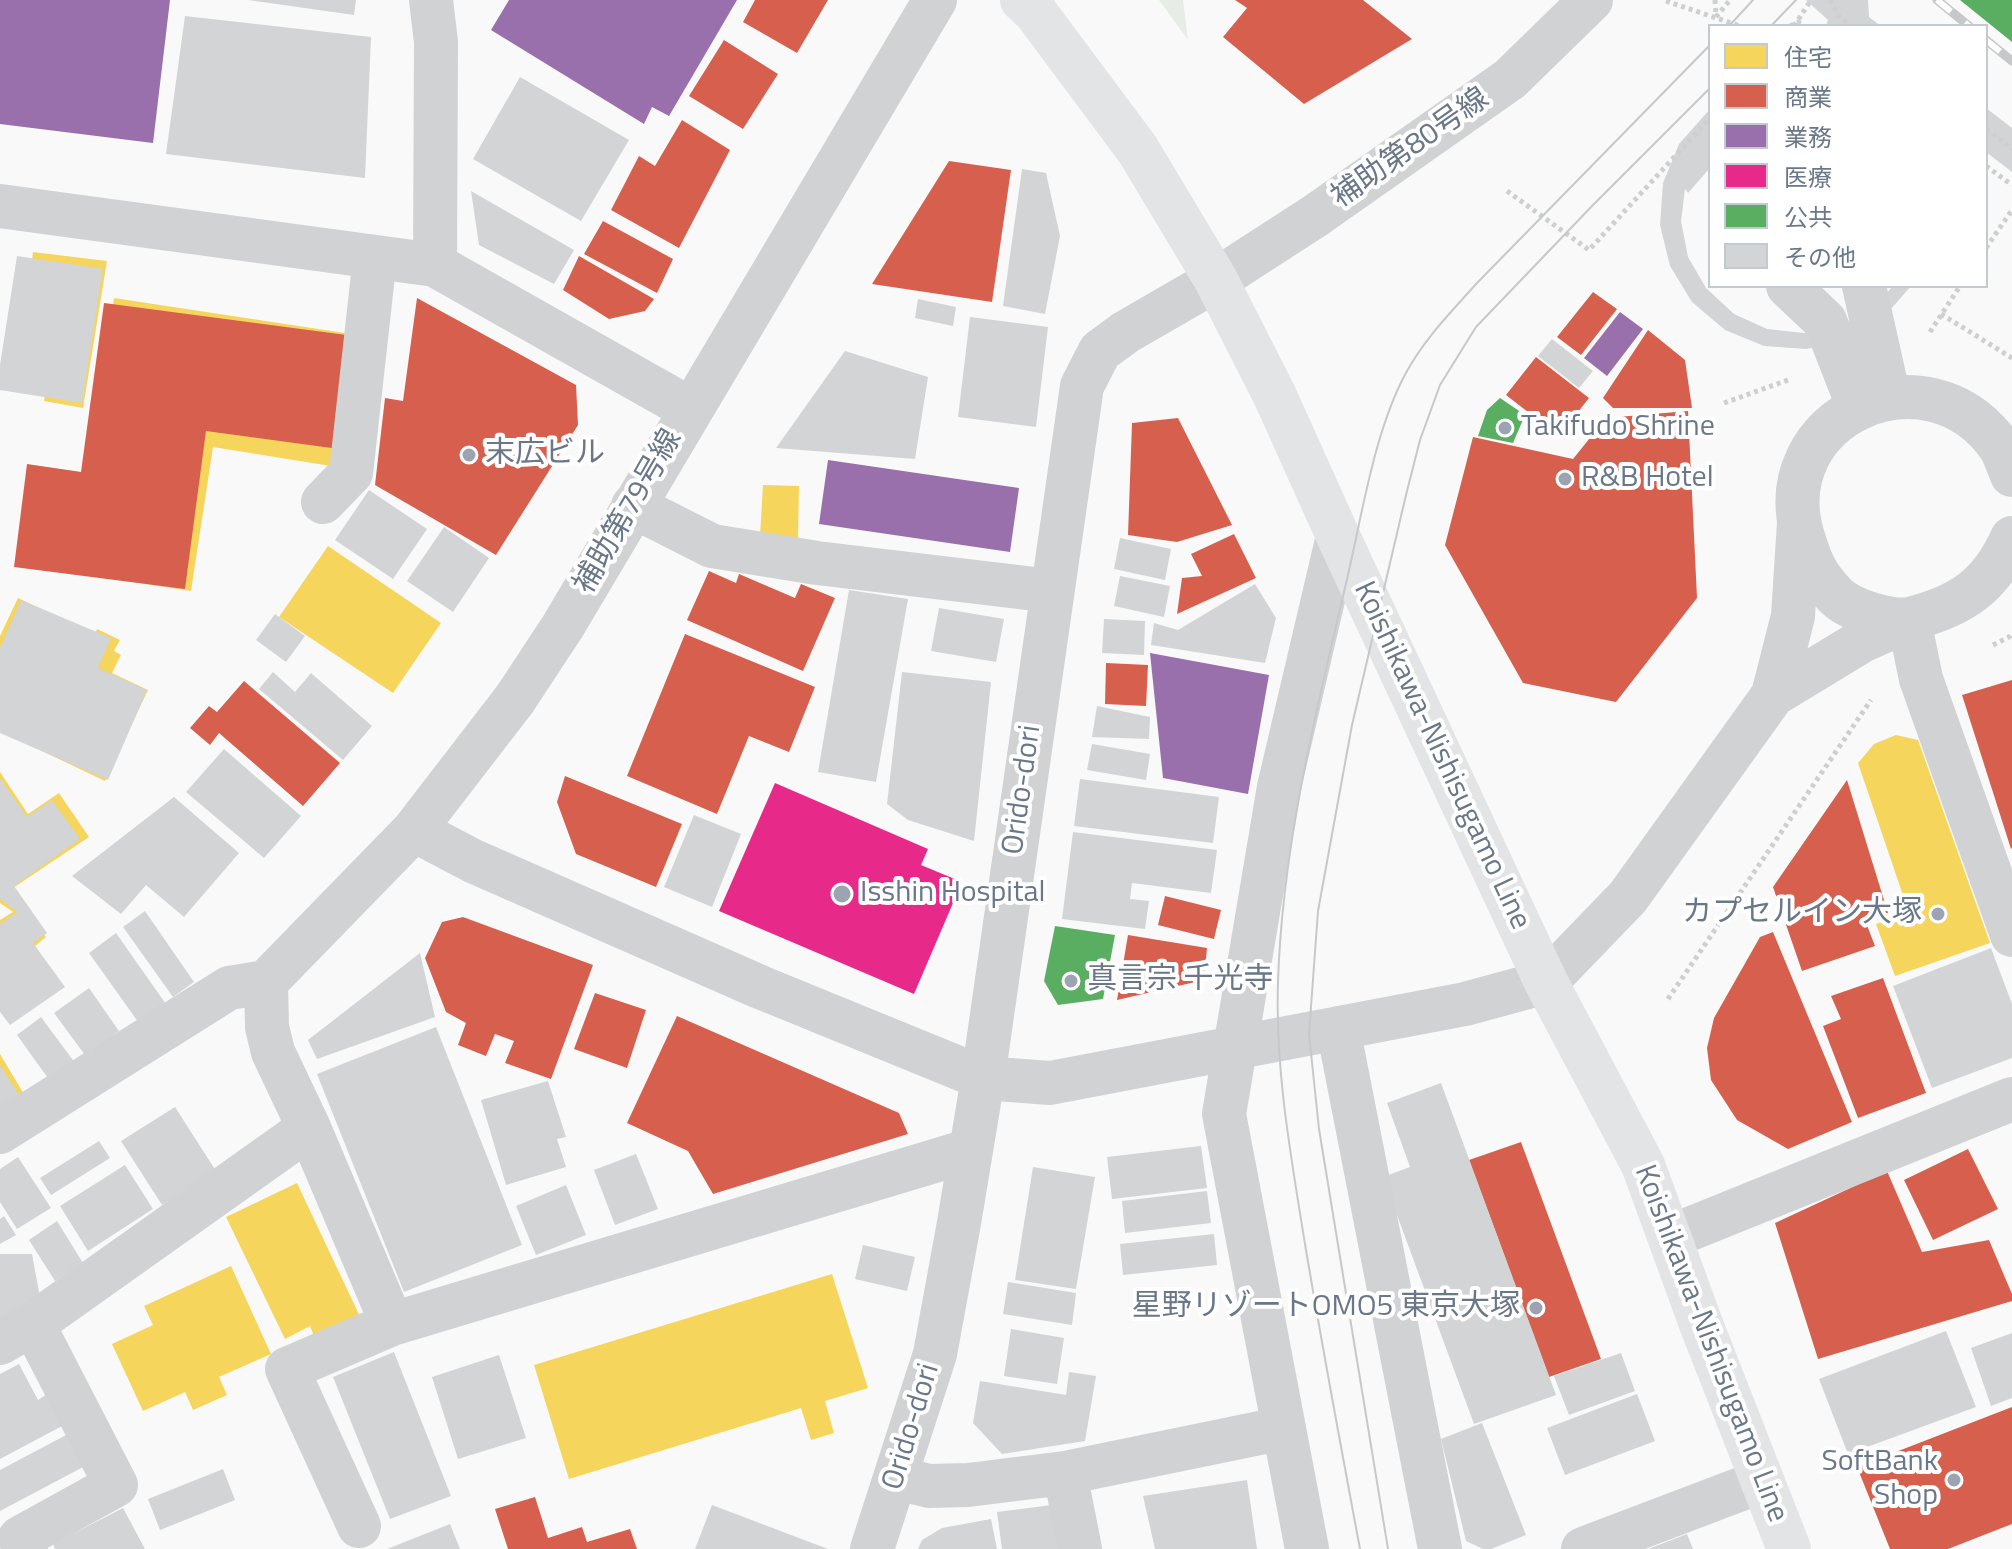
<!DOCTYPE html>
<html>
<head>
<meta charset="utf-8">
<style>
  body { margin:0 }
  #map { position:relative; width:2012px; height:1549px; overflow:hidden; background:#f9f9f9; font-family:"Titillium Web","Noto Sans JP",sans-serif }
  canvas { display:block }
  .legend { position:absolute; left:1708px; top:24px; width:280px; height:264px; box-sizing:border-box; background:#fff; border:2px solid #c3c9d0; margin:0; padding:10px 14px; list-style:none; font-size:24px; color:#697789 }
  .legend li { display:flex; align-items:center; gap:16px; height:40px }
  .legend b { width:40px; border:2px solid #c3c9d0 }
</style>
</head>
<body>
<div id="map">
<canvas width="2012" height="1549"></canvas>
<ul class="legend">
<li><b style="height:22px;background:#f6d55c"></b>住宅</li>
<li><b style="height:22px;background:#d6604d"></b>商業</li>
<li><b style="height:22px;background:#9970ab"></b>業務</li>
<li><b style="height:22px;background:#e7298a"></b>医療</li>
<li><b style="height:22px;background:#5aae61"></b>公共</li>
<li><b style="height:22px;background:#d3d4d5"></b>その他</li>
</ul>
</div>
<script>
const ctx = document.querySelector('canvas').getContext('2d');
ctx.lineJoin = 'round';
function fill(path, color) { ctx.fillStyle = color; ctx.fill(path, 'evenodd'); }
function stroke(path, color, width, dash) { ctx.strokeStyle = color; ctx.lineWidth = width; ctx.lineCap = dash ? 'butt' : 'round'; ctx.setLineDash(dash || []); ctx.stroke(path); }
function label(font, color, halo, rows, align = 'center') {
  ctx.font = font + ' "Titillium Web","Noto Sans JP",sans-serif'; ctx.lineWidth = 8; ctx.setLineDash([]); ctx.textBaseline = 'middle'; ctx.strokeStyle = halo; ctx.fillStyle = color; for (const [text, x, y, turn = 0] of rows) {
    ctx.save(); ctx.translate(x, y); ctx.rotate((+turn || 0) * Math.PI / 180); ctx.textAlign = isNaN(turn) ? turn : align; if (halo) ctx.strokeText(text, 0, 0); ctx.fillText(text, 0, 0); ctx.restore();
  }
}
fill(new Path2D(`
  M1159,0H1183L1188,40Z`), '#e8ece7');
fill(new Path2D(`
  M33,252L107,261L83,408L44,401L46,386L0,379L18,266L31,267Z
  M114,298L358,335L337,467L213,447L191,591L16,564L31,465L87,473Z
  M763,485L799,486L798,538L760,536Z
  M328,546L441,623L393,693L279,617Z
  M18,598L95,634L97,629L120,640L114,651L121,655L112,673L148,690L105,781L0,731V636Z
  M1896,735L1918,740L1990,943L1895,976L1876,924L1909,913L1858,763L1874,744Z
  M0,772L28,814L59,793L89,837L13,888L46,937L35,946L63,987L10,1022L0,1007V920L13,912L0,903Z
  M0,1054L25,1096L0,1111Z
  M297,1183L363,1323L317,1344L310,1326L285,1339L226,1217Z
  M231,1266L271,1354L219,1377L227,1395L193,1410L185,1392L143,1411L112,1344L153,1325L144,1306Z
  M832,1274L868,1388L825,1401L834,1433L811,1440L801,1408L569,1479L534,1365Z`), '#f6d55c');
fill(new Path2D(`
  M755,0H828L797,53L743,22Z
  M1235,0H1363L1412,39L1304,104L1223,37L1247,8Z
  M724,40L778,74L743,129L689,96Z
  M682,120L730,150L679,248L611,210L639,156L655,166Z
  M949,161L1011,170L992,302L872,284Z
  M603,221L673,259L657,293L584,254Z
  M579,256L654,299L645,311L609,319L563,290Z
  M1593,292L1617,309L1581,355L1557,337Z
  M417,298L576,385L578,425L496,555L375,485L385,398L403,401Z
  M104,303L354,336L339,449L206,431L185,589L14,567L27,464L81,472Z
  M1648,330L1685,360L1692,408H1613L1603,398Z
  M1536,357L1589,398L1559,436L1506,395Z
  M1688,411L1697,598L1616,702L1523,683L1445,545L1473,437L1573,459L1606,418Z
  M1178,418L1232,525L1177,542L1128,535L1132,423Z
  M1234,534L1256,578L1177,614L1182,578L1202,576L1191,554Z
  M709,571L736,583L739,574L795,598L801,584L835,598L803,671L687,620Z
  M685,634L815,687L789,752L749,736L717,814L627,776Z
  M1106,663L1148,665L1146,706L1105,704Z
  M2012,680V848L2011,849L1962,695Z
  M244,681L340,763L303,806L219,733L210,745L190,728L209,706L217,712Z
  M565,776L682,824L656,887L576,854L557,802Z
  M1847,780L1888,913L1865,920L1875,946L1802,971L1773,887Z
  M1165,896L1221,910L1214,939L1158,925Z
  M463,917L593,965L551,1079L505,1063L514,1041L495,1034L486,1056L458,1045L466,1023L446,1012L425,958L442,922Z
  M1773,932L1852,1122L1788,1149L1737,1120L1711,1080L1707,1048L1714,1018L1760,937Z
  M1128,935L1207,948L1204,980L1117,1000Z
  M1883,978L1926,1093L1858,1118L1823,1026L1841,1019L1831,996Z
  M595,993L646,1010L627,1068L574,1049Z
  M677,1016L899,1113L908,1134L713,1194L688,1151L627,1123Z
  M1521,1142L1601,1359L1549,1377L1469,1160Z
  M1968,1149L1998,1209L1933,1240L1904,1180Z
  M1887,1171L1922,1252L1989,1240L2012,1294V1301L1818,1359L1775,1223Z
  M2012,1407V1524L1948,1549H1890L1857,1467Z
  M535,1497L548,1538L582,1527L587,1542L630,1529L637,1549H508L495,1509Z`), '#d6604d');
fill(new Path2D(`
  M0,0H170L153,143L0,124Z
  M509,0H737L669,116L652,107L644,124L491,30Z
  M1620,312L1643,329L1607,376L1584,358Z
  M828,460L1019,488L1010,552L819,524Z
  M1150,653L1269,675L1248,794L1163,778Z`), '#9970ab');
fill(new Path2D(`
  M775,783L928,849L921,865L962,882L914,994L719,911Z`), '#e7298a');
fill(new Path2D(`
  M1960,0H2012V42Z
  M1500,398L1525,415L1513,443L1478,436L1487,410Z
  M1055,926L1115,935L1103,999L1058,1005L1044,981Z`), '#5aae61');
fill(new Path2D(`
  M248,0H356L354,15Z
  M1806,0H1868L1869,17L1881,26H1826L1828,20Z
  M185,16L371,37L365,178L166,154Z
  M520,77L629,140L581,221L473,159Z
  M1986,108L2012,128V172L1986,152Z
  M1710,109V168L1688,193L1685,189L1681,221L1688,257L1706,288L1734,314L1767,329L1804,333L1840,325L1873,308L1893,286H1911L1884,317L1848,340L1806,349L1764,346L1725,330L1692,302L1670,266L1660,225L1663,183L1679,144Z
  M1022,169L1046,173L1060,236L1045,314L1003,306Z
  M471,191L574,250L554,284L479,245Z
  M17,256L103,269L82,403L0,390V365Z
  M918,299L956,307L953,326L915,318Z
  M970,317L1048,327L1036,427L958,417Z
  M1552,339L1593,371L1579,388L1538,356Z
  M845,351L928,377L915,459L776,448Z
  M369,490L427,529L393,579L335,540Z
  M444,527L489,558L453,612L407,581Z
  M1120,538L1171,549L1165,580L1114,569Z
  M1120,576L1170,586L1164,617L1114,606Z
  M1255,584L1276,618L1265,663L1151,645L1154,623L1178,630Z
  M849,590L908,599L876,782L818,772Z
  M21,600L111,638L98,668L147,690L108,780L0,733V648Z
  M939,608L1004,619L996,662L931,651Z
  M275,614L305,636L286,662L256,640Z
  M1104,619L1145,621L1144,655L1102,653Z
  M273,672L295,692L311,673L372,726L343,760L259,689Z
  M902,672L991,682L974,841L908,820L887,804Z
  M1097,706L1150,717L1149,739L1092,737Z
  M1092,744L1150,754L1146,780L1087,770Z
  M224,749L301,816L264,858L186,792Z
  M0,778L27,817L52,800L80,839L14,886L47,933L33,943L65,987L10,1025L0,1012V924L17,912L0,899Z
  M1080,779L1219,797L1213,843L1074,826Z
  M174,797L239,853L184,917L146,885L121,914L72,876Z
  M694,815L741,834L712,907L664,887Z
  M1073,832L1217,850L1211,893L1132,883L1130,899L1149,901L1145,929L1062,919Z
  M145,911L194,982L173,997L123,927Z
  M116,933L168,1007L141,1026L89,953Z
  M1991,948L2012,1004V1058L1932,1088L1893,986Z
  M420,953L435,1017L317,1059L308,1040Z
  M89,988L119,1031L85,1055L54,1013Z
  M41,1017L75,1063L50,1081L17,1035Z
  M436,1027L522,1245L404,1292L317,1074Z
  M0,1065L21,1098L0,1111Z
  M548,1081L566,1137L557,1139L566,1167L506,1185L481,1100Z
  M1441,1083L1556,1395L1474,1424L1383,1177L1410,1167L1387,1103Z
  M175,1107L216,1171L162,1205L121,1141Z
  M99,1141L110,1158L51,1195L40,1178Z
  M1201,1146L1207,1188L1112,1199L1107,1157Z
  M636,1154L658,1209L615,1225L594,1170Z
  M18,1157L51,1208L17,1229L0,1202V1169Z
  M125,1165L153,1209L88,1251L60,1206Z
  M1033,1167L1095,1177L1076,1289L1015,1280Z
  M566,1185L586,1235L536,1255L516,1206Z
  M1207,1191L1211,1223L1125,1233L1122,1201Z
  M4,1216L16,1235L0,1244V1219Z
  M57,1221L83,1263L55,1281L29,1240Z
  M1214,1234L1217,1265L1123,1275L1120,1244Z
  M863,1245L915,1257L907,1291L855,1279Z
  M0,1254H32L41,1303L0,1326Z
  M1008,1282L1076,1293L1072,1325L1003,1314Z
  M1011,1329L1064,1338L1057,1384L1004,1376Z
  M1946,1331L1976,1407L1848,1454L1819,1379Z
  M2012,1333V1398L1991,1406L1971,1348Z
  M394,1352L451,1496L390,1519L333,1377Z
  M1621,1353L1635,1391L1569,1415L1554,1376Z
  M499,1355L526,1438L458,1459L432,1377Z
  M19,1364L38,1400L47,1394L64,1425L0,1459V1374Z
  M1069,1372L1096,1376L1085,1441L1002,1454L973,1423L980,1381L1066,1395Z
  M1637,1394L1655,1441L1565,1475L1547,1428Z
  M1482,1423L1526,1535L1491,1549H1483L1466,1541L1441,1439Z
  M68,1434L85,1466L0,1511V1470Z
  M223,1469L235,1500L160,1530L148,1499Z
  M1247,1480L1257,1549H1155L1143,1496Z
  M712,1505L828,1549H695Z
  M1052,1505L1058,1549H1002L997,1512Z
  M123,1508L145,1549H55L53,1544Z
  M991,1519L997,1549H918L922,1540L942,1528Z
  M450,1524L460,1549H387Z
  M1687,1534L1693,1549H1648Z`), '#d3d4d5');
stroke(new Path2D(`
  M1715,0L1716,16
  M1830,0L1839,16L1851,26
  M1666,1L1740,26
  M1716,17L1730,0
  M1790,26L1798,22L1803,26
  M1794,26L1811,0
  M1986,129L2012,149
  M1986,166L2012,185
  M1507,191L1589,250L1710,118
  M1986,248L2012,210
  M1941,314L2012,358
  M1930,332L1960,286
  M1724,403L1791,379
  M1993,645L2009,637L2012,633
  M1668,999L1871,700`), '#cecfd0', 5, [4, 4]);
stroke(new Path2D(`
  M431,0L436,42L435,265
  M0,206L435,265L690,409
  M1788,286L1825,321L1859,408
  M1864,286L1889,398
  M2012,475C2008,466 2005,455 2000,447C1927,343 1766,416 1803,537C1811,563 1816,575 1835,595C1849,610 1893,624 1913,618C1963,605 1991,585 2012,538
  M323,502L351,473L375,257
  M633,506L712,546L817,563L1052,591
  M1773,695L1862,641L1909,620L1921,679L2012,935
  M414,830L473,861L760,987L983,1078L1050,1083L1465,1004L1546,982L1628,897L1773,695L1793,616L1799,523
  M266,982L414,830L515,699L563,626L935,0
  M266,982L267,1027L273,1052L309,1128L392,1324
  M1338,1028L1440,1549
  M0,1132L229,988L266,982
  M1670,1237L2012,1099
  M0,1343L33,1324L309,1128
  M1065,1473L1080,1549
  M897,1478L929,1486L968,1485L1065,1473L1284,1428
  M359,1526L287,1369L392,1324L971,1150
  M26,1549L20,1538L116,1485L33,1324
  M872,1549L935,1354L959,1223L983,1078L1082,386L1100,351L1126,332L1216,280L1315,216L1510,79L1591,0
  M1307,1549L1224,1114L1279,787L1338,536
  M1583,1549L1762,1481`), '#d1d2d4', 44);
stroke(new Path2D(`
  M1022,0L1036,13L1138,150L1216,280L1275,396L1338,536L1546,982L1643,1165L1701,1324L1789,1549`), '#e3e4e5', 44);
stroke(new Path2D(`
  M1729,26L1753,0
  M1771,26L1796,0
  M1360,1549C1341,1447 1322,1346 1305,1244C1291,1157 1275,1070 1278,982C1282,851 1314,719 1344,592C1361,523 1373,432 1407,371C1426,337 1452,311 1477,283L1710,45
  M1388,1549L1319,1129L1309,1034L1318,911L1352,725L1406,495L1420,440L1440,385L1476,327L1593,205L1710,88`), '#c7c8c9', 2);
const rail = new Path2D(`
  M1937,0L1969,26
  M1986,40L2012,61`);
stroke(rail, '#c7c8c9', 9);
stroke(rail, '#fff', 6, [18]);
for (const [x, y, r, color] of [
  [1505,428,8,"#9ba4b0"],
  [469,455,8,"#9ba4b0"],
  [1565,479,8,"#9ba4b0"],
  [842,894,10,"#9ba4b0"],
  [1938,914,8,"#9ba4b0"],
  [1071,981,8,"#9ba4b0"],
  [1536,1308,8,"#9ba4b0"],
  [1954,1480,8,"#9ba4b0"]
]) { const dot = new Path2D(); dot.arc(x, y, r, 0, 2 * Math.PI); ctx.fillStyle = color; ctx.fill(dot); stroke(dot, '#fff', 3); }
label('30px', '#697789', '#fff', [
  ["補助第80号線",1411,149,-35],
  ["補助第79号線",629,512,-60],
  ["Koishikawa-Nishisugamo Line",1441,756,65],
  ["Orido-dori",1023,790,-82],
  ["Koishikawa-Nishisugamo Line",1710,1344,69],
  ["Orido-dori",912,1427,-73]
]);
label('30px', '#697789', '#fff', [
  ["Takifudo Shrine",1521,428],
  ["末広ビル",485,455],
  ["R&B Hotel",1581,479],
  ["Isshin Hospital",860,894],
  ["カプセルイン大塚",1922,914,"right"],
  ["真言宗 千光寺",1087,981],
  ["星野リゾートOMO5 東京大塚",1520,1308,"right"],
  ["SoftBank",1938,1463,"right"],
  ["Shop",1938,1497,"right"]
], 'left');
</script>
</body>
</html>
